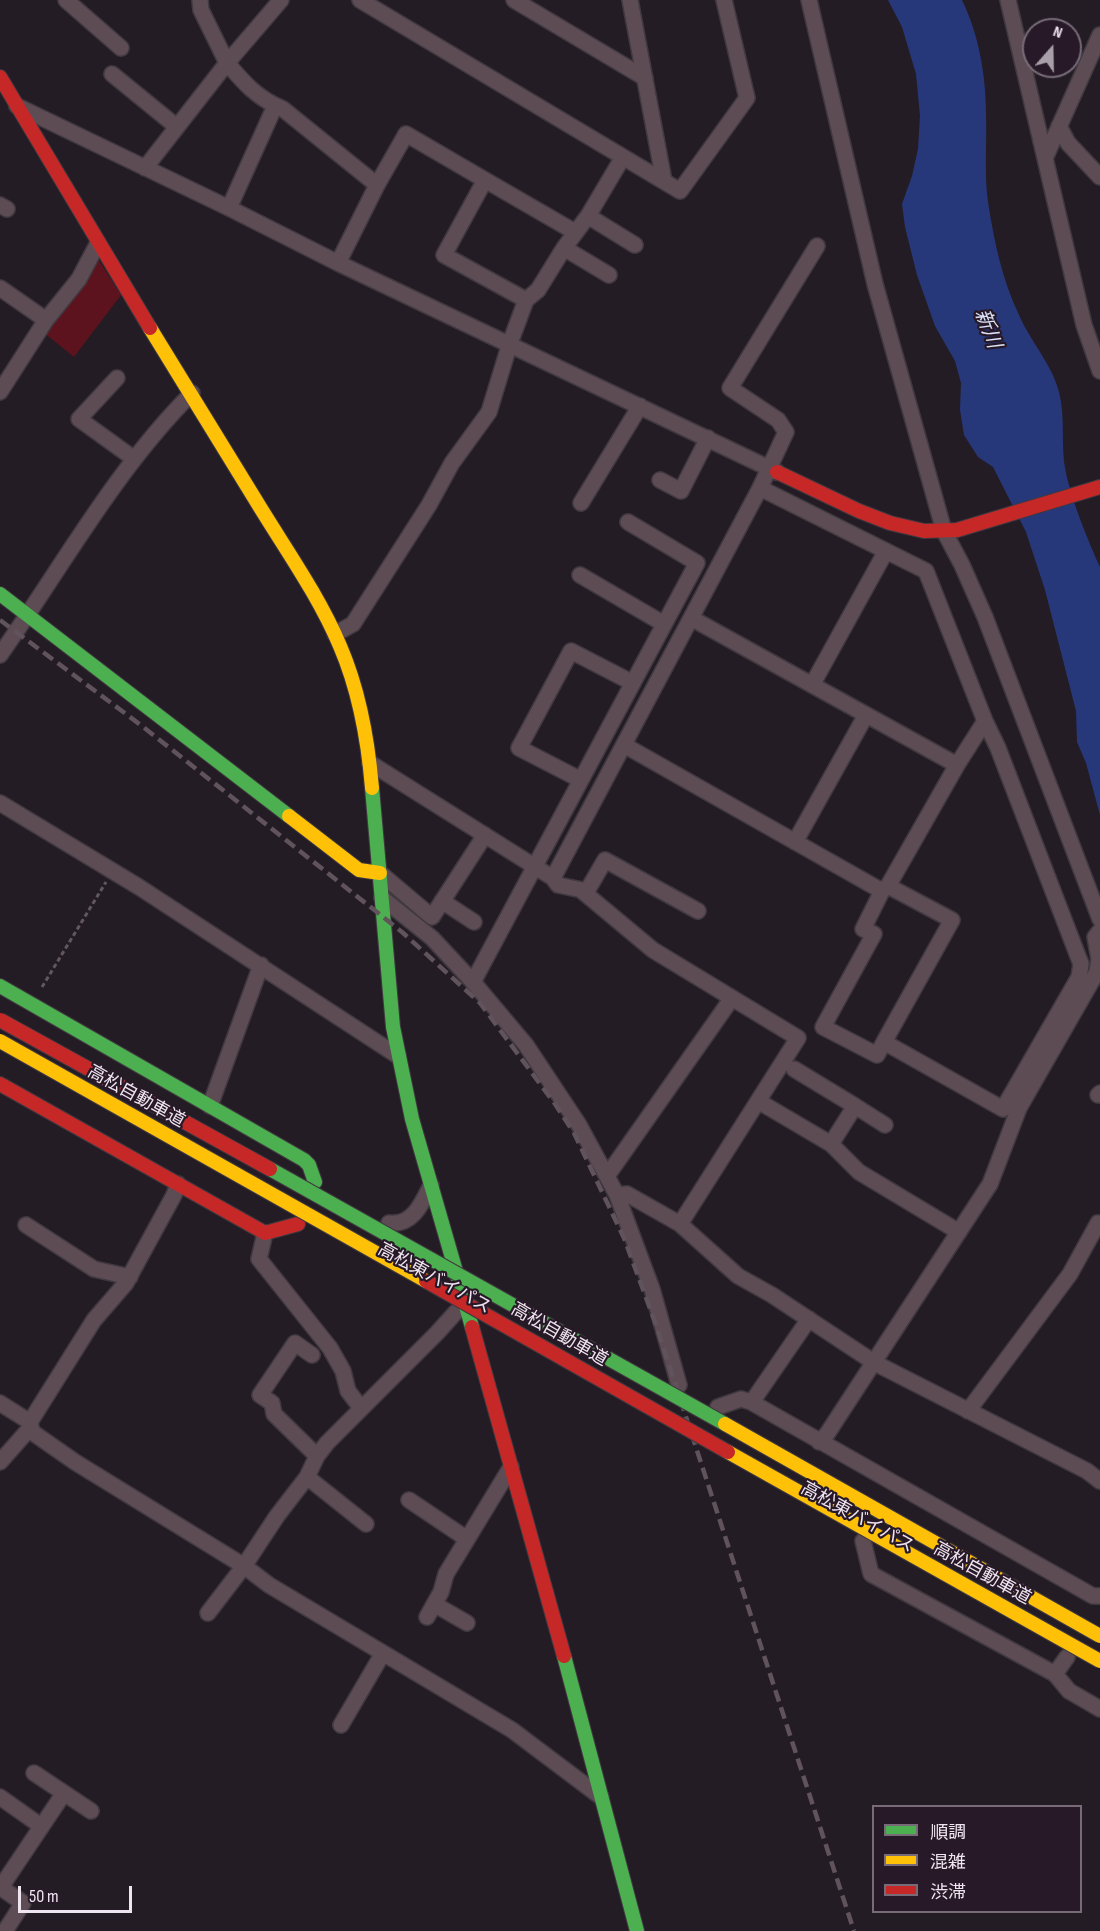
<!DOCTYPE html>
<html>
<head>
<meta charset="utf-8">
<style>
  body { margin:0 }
  #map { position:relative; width:1100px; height:1931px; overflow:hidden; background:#241c24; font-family:"Sofia Sans Condensed","Noto Sans JP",sans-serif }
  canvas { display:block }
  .legend { position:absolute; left:872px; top:1805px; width:210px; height:108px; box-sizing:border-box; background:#271928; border:2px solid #776b78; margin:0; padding:8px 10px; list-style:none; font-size:18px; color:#efe5f0 }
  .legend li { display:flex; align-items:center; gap:12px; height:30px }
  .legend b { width:30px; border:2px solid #776b78 }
  .north { position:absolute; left:1022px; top:18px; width:60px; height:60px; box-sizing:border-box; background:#271928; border:2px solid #776b78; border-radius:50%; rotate:20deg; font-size:16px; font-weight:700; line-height:24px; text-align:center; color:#efe5f0 }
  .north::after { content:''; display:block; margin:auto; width:21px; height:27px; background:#a89fa9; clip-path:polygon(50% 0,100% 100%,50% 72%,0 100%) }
  .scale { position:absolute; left:18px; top:1886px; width:114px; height:27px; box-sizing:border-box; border:3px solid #efe5f0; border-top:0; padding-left:8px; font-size:18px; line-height:21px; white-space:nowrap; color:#efe5f0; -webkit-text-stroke:4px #271928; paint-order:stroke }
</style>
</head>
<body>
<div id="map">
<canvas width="1100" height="1931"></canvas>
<ul class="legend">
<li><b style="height:8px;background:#4caf50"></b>順調</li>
<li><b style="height:8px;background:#ffc107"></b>混雑</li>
<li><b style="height:8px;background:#c62828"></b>渋滞</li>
</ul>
<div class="north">N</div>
<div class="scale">50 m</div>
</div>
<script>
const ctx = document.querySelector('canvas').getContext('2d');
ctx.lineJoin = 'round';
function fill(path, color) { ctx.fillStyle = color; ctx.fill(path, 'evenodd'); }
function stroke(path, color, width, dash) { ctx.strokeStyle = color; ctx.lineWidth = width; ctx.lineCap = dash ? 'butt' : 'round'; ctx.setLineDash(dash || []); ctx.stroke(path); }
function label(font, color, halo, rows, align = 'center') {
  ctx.font = font + ' "Sofia Sans Condensed","Noto Sans JP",sans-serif'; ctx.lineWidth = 4.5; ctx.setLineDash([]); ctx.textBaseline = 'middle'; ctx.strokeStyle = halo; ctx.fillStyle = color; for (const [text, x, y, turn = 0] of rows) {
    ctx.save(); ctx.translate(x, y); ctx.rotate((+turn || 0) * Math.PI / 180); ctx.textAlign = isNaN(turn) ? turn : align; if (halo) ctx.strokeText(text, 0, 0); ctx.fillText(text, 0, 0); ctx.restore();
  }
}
fill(new Path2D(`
  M96,256L121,295L74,357L43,332Z`), '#5d131d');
fill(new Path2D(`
  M888,0H962C979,35 986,76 986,115C987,144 984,173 988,202C994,241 1002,279 1019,315C1030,341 1052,364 1059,392C1066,419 1060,446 1066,473C1072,501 1088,541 1100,567V815L1086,763L1077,742L1076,711L1045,590L1026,532L993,467L978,457L964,435L960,410L961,383L955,361L935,326L917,275L905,227L902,204L912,176L918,149L920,116L916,74L902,27Z`), '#27387a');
const street = new Path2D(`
  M66,0L121,48
  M281,0L227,63C245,84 257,98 283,109L377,185L406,134L485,180
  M360,0L680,191L747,98L724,0
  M514,0L645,78
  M630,0L664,181
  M809,0L875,284L944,531L962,565L985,617L1100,919
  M1008,0L1084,325L1100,371
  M112,74L177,127
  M17,106L229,208L338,263L777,472
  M1059,126L1068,143L1100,177
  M1046,156L1100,35
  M145,168L227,63L201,10L200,0
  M0,205L7,209
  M229,208L275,106
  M588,216L635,245
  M564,248L609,275
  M338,263L377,185
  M0,288L46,320
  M526,300L444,255L485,180L575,232
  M117,378L79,419L133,458
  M0,392L46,320L79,279L98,243
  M660,480L681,491L708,438
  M760,488L926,571L985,721L957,765
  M581,503L640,406
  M580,575L664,624
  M335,634L353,624L429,505L452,463L489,412L510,343L526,300L538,290L564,248L588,216L623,157
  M0,655C62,567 115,470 192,393
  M812,685L886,551
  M624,745L882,891L888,886L957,765L691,618
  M370,763L553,878L760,488L786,432L778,420L730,388L817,246
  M581,780L519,748L571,651L633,683
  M0,803L139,887L398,1056
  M795,842L866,715
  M380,873L432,917L485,835
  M553,878L558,885L587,891L605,860L698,911
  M888,886L952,920L884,1042L1003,1109L1079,977L1081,964L998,748L985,721
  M581,890L653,950L798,1038L680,1224L738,1276L772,1295L875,1363L1087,1471L1100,1481
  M882,891L863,929L874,934L823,1027L877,1055L884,1042
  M382,898L432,938L473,982L526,1045L579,1125L617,1195L652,1289L679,1385
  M442,901L474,922
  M473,982L697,563L628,522
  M794,1069L855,1106L831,1144
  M1098,1095L1100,1093
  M758,1101L831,1144L859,1172L959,1232
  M210,1106L261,965
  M855,1106L885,1125
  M607,1176L732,998
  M617,1195L627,1194L680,1224
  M389,1223C413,1226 422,1203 431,1185
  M26,1225L94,1269L130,1277
  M265,1233L259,1259L330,1348L343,1371L348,1391L361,1408
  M312,1355L295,1343L260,1395L272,1403L274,1414L317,1456
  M756,1396L809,1319
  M0,1403L30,1422L32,1432L75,1462L244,1566L269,1585L512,1730L601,1797
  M718,1407L741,1399L751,1402L1093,1596H1100
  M968,1411L1070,1274L1098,1223
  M30,1422L94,1320L126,1283L174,1195L178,1184
  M819,1442L827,1434L990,1184L1019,1108L1097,972L1099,959L1095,937L1100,931
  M0,1462L31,1427
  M307,1477L366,1524
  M409,1500L467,1539
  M863,1541L871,1574L1055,1674
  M434,1604L467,1623
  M208,1613L244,1566L277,1516L307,1477L317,1456L327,1443L437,1333L456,1312
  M427,1617L441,1592L446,1574L511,1467
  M1067,1657L1055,1674L1069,1691L1100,1709
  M341,1725L383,1653
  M34,1773L64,1793
  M0,1797L41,1826
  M0,1887L23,1903L5,1931
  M1,1887L64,1793L91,1811`);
const fast = new Path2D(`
  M0,594L289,816
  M372,788L393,1027L412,1119L472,1327
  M0,986L304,1160L309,1165L315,1182
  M564,1656L637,1931`);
const slow = new Path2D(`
  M150,328C185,385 220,442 255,499C284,547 318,594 340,646C359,690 368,740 372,788
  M289,816L359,870L380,873`);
const jam = new Path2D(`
  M0,77L150,328
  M777,472L859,511L890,523L924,531L957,530L1100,487
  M0,1084L265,1233L298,1224
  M472,1327L564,1656`);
stroke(street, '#403940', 18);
stroke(fast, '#403940', 16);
stroke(slow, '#403940', 16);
stroke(jam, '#403940', 16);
stroke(new Path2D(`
  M42,987L106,882`), '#63575e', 3, [4.5, 3]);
stroke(street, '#5e4c55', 15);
stroke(fast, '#4caf50', 14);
stroke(slow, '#ffc107', 14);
stroke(jam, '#c62828', 14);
stroke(new Path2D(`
  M0,620L142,726L402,932L480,1003L555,1104L574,1133L624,1238L655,1322L854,1931`), '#60535b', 4.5, [12, 6]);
const fastBridge = new Path2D(`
  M270,1169L725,1424`);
const slowBridge = new Path2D(`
  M0,1041L426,1281
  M725,1424L1100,1636
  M728,1452L1100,1661`);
const jamBridge = new Path2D(`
  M0,1020L270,1169
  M426,1281L728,1452`);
stroke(fastBridge, '#403940', 16, []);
stroke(slowBridge, '#403940', 16, []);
stroke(jamBridge, '#403940', 16, []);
stroke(fastBridge, '#4caf50', 14);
stroke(slowBridge, '#ffc107', 14);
stroke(jamBridge, '#c62828', 14);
label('18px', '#efe5f0', '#271928', [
  ["高松自動車道",136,1097,29],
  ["高松東バイパス",434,1279,29],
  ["高松自動車道",559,1335,30],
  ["高松東バイパス",857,1518,29],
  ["高松自動車道",982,1574,29]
]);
label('italic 20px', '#dae3f8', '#271928', [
  ["新川",987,329,69]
]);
</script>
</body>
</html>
